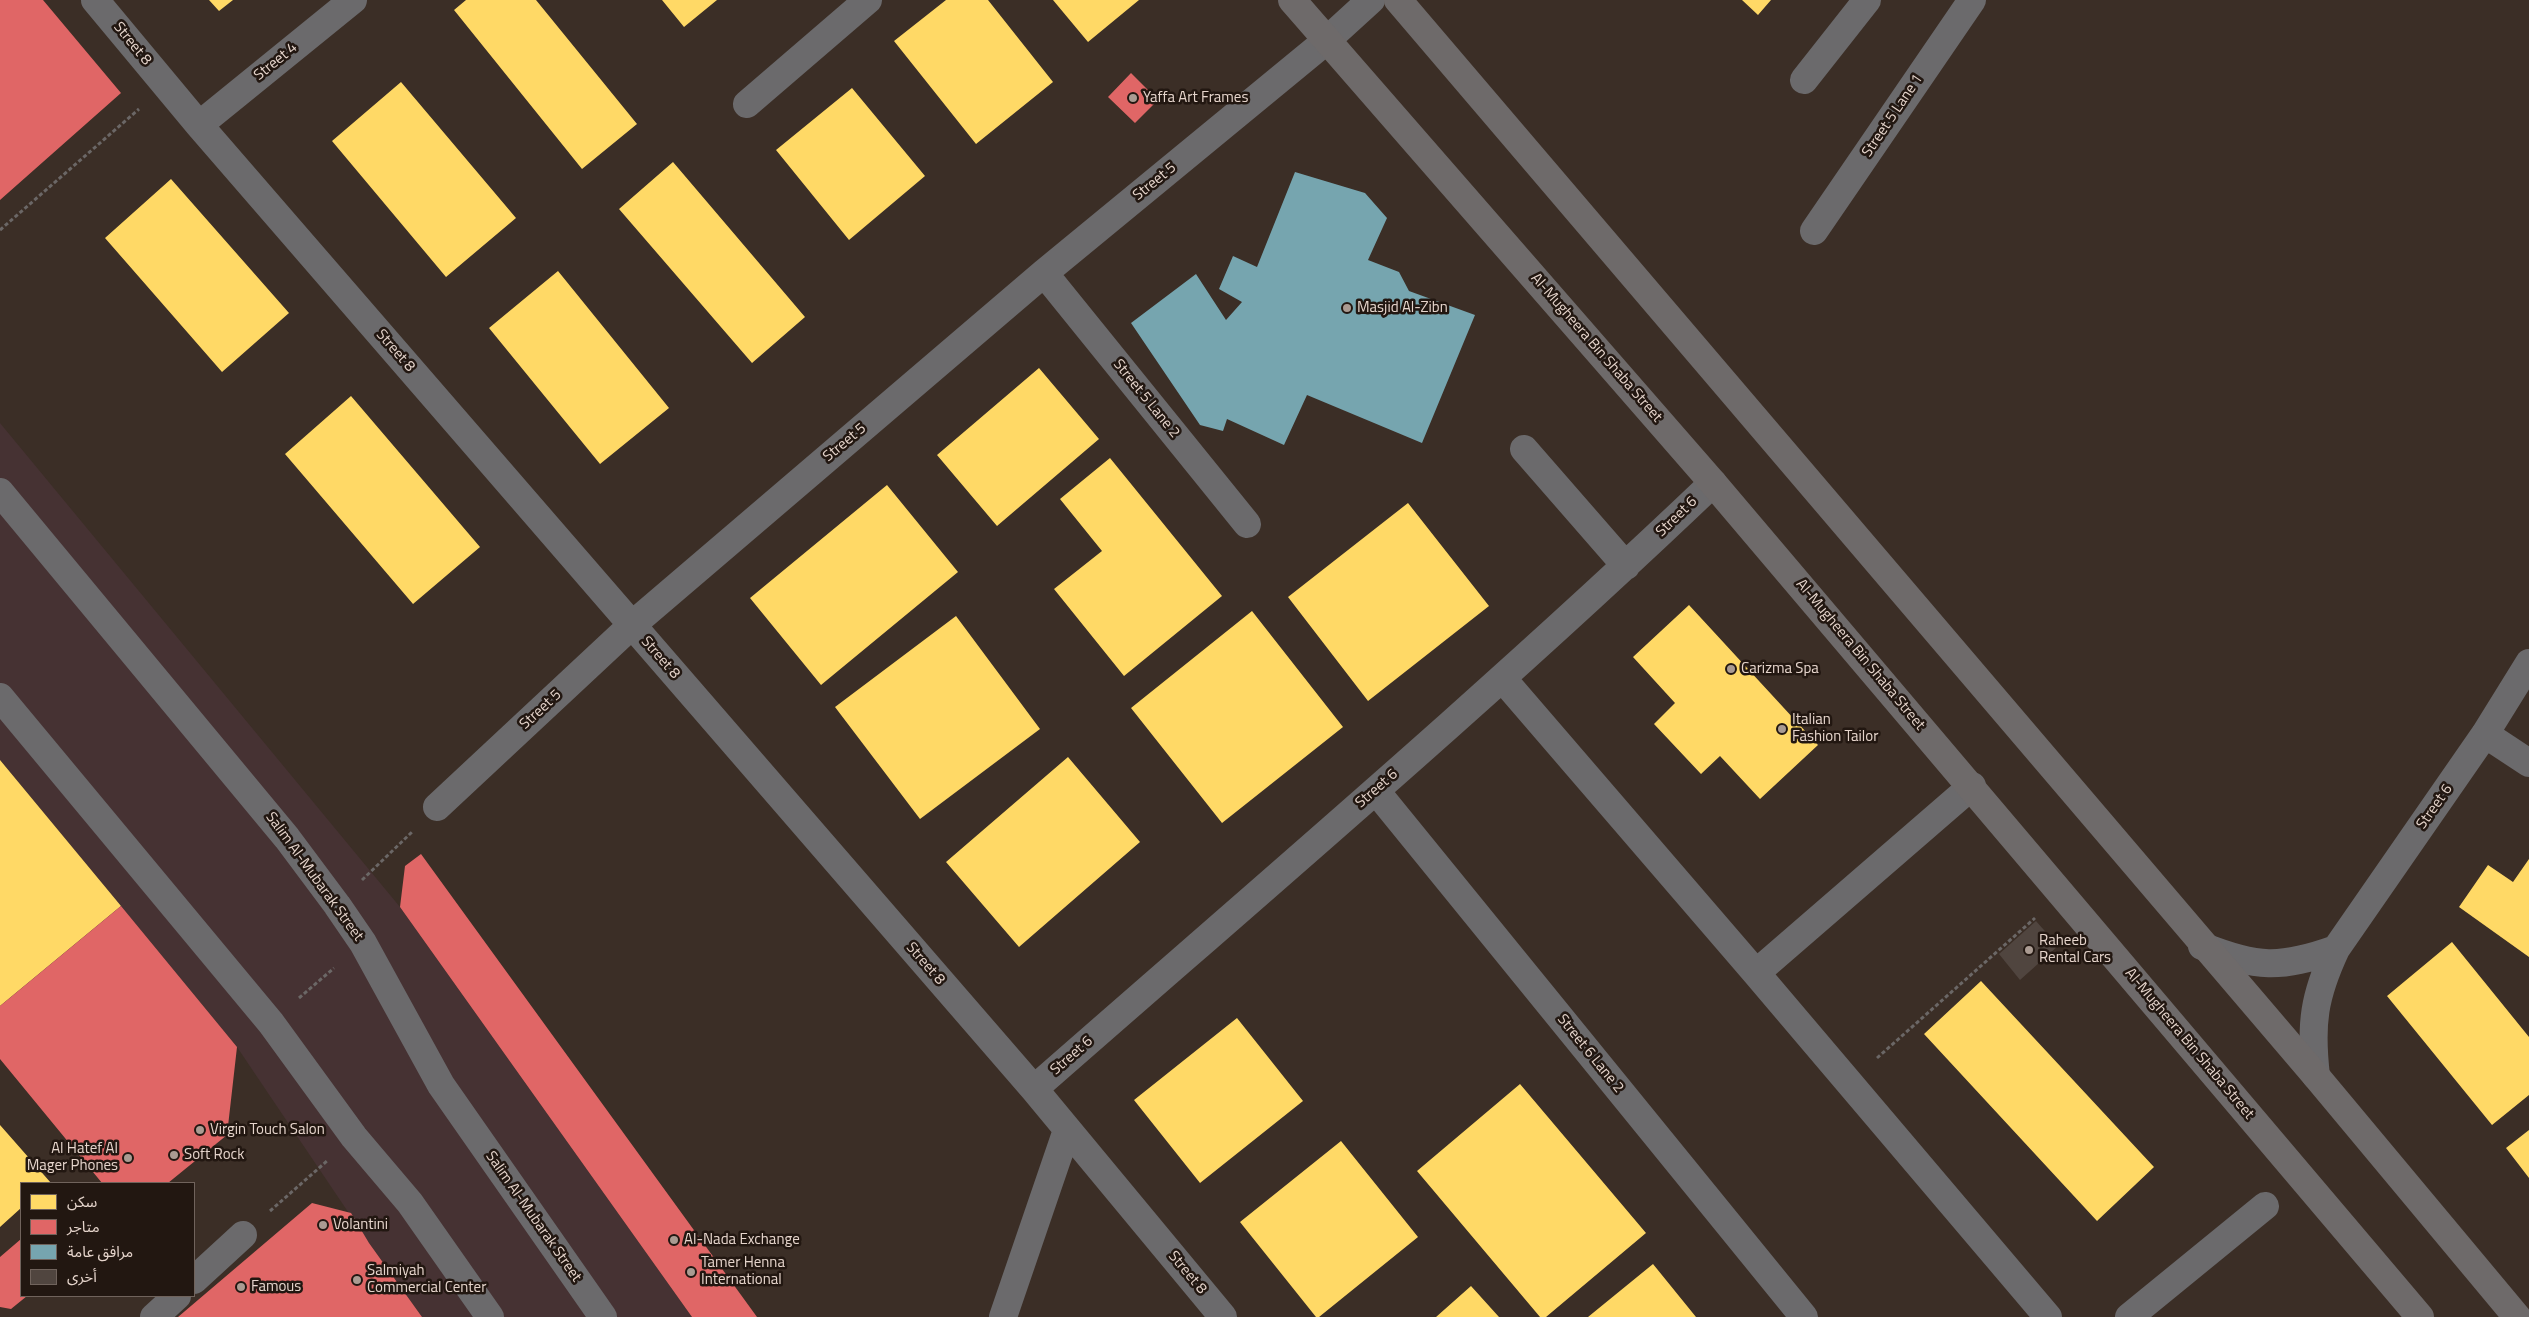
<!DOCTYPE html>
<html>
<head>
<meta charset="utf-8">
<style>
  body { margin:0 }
  #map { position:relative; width:2529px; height:1317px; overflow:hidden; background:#3b2e26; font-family:"Titillium Web","Noto Sans Arabic",sans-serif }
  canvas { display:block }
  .legend { position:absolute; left:20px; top:1182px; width:175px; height:115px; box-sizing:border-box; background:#221711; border:1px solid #70635c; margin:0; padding:6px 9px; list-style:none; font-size:15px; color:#e6d5cc }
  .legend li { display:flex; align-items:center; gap:10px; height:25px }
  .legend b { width:25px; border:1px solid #70635c }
</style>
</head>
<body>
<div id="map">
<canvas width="2529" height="1317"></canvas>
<ul class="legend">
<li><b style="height:14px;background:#ffd966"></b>سكن</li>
<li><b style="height:14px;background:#e06666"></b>متاجر</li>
<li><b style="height:14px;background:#76a5af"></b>مرافق عامة</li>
<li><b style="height:14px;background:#50453f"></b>أخرى</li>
</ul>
</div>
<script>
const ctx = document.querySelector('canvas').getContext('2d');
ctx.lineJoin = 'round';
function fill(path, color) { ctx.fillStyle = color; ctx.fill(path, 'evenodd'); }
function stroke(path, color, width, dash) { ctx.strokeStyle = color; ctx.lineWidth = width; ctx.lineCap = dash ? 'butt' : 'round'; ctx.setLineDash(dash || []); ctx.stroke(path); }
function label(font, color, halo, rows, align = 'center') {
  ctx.font = font + ' "Titillium Web",sans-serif'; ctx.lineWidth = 5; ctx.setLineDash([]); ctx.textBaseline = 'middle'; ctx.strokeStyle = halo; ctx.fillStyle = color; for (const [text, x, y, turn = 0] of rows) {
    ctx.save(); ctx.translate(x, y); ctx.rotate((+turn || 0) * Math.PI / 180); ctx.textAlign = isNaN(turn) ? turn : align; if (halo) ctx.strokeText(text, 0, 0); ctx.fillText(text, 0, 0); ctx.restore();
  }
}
fill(new Path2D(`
  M0,423L400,907L692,1317H422L369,1243L237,1047L0,760Z`), '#463233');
fill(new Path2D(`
  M209,0H233L219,11Z
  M466,0H536L637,124L582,169L454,10Z
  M662,0H717L684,27Z
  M946,0H988L1053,82L976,144L894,41Z
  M1053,0H1139L1088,42Z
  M1742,0H1771L1758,15Z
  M401,82L516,218L446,277L332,141Z
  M852,88L925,176L849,240L776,150Z
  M673,162L805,317L752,363L619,209Z
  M171,179L289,313L222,372L105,238Z
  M558,271L669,408L600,464L489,328Z
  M1039,368L1099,439L997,526L937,455Z
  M351,396L480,547L413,604L285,454Z
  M1110,458L1222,596L1124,676L1054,589L1102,551L1060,499Z
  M887,485L958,572L821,685L750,598Z
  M1408,503L1489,606L1368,701L1288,597Z
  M1689,605L1818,745L1760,799L1720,756L1701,774L1654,724L1675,703L1633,657Z
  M1252,611L1343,727L1222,823L1131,708Z
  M956,616L1040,729L920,819L835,707Z
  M1068,757L1140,842L1019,947L946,862Z
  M0,760L121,906L0,1006Z
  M2529,859V957L2459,907L2488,865L2513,882Z
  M2452,942L2529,1037V1095L2492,1125L2387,996Z
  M1981,981L2154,1167L2097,1221L1924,1034Z
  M1237,1018L1303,1101L1200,1183L1134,1100Z
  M1520,1084L1646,1233L1546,1317H1540L1417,1171Z
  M0,1125L51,1183H21V1208L0,1227Z
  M2529,1130V1178L2506,1148Z
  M1341,1141L1418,1237L1319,1317H1316L1240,1222Z
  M1653,1264L1696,1317H1588Z
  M1471,1286L1499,1317H1436Z`), '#ffd966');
fill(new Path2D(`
  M0,0H43L121,93L0,200Z
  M1131,73L1158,100L1135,123L1108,97Z
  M421,854L757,1317H692L400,907L405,866Z
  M121,906L237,1047L227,1135L168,1183H102L0,1059V1006Z
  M312,1203L351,1213L369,1243L422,1317H178Z
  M21,1239V1296H27L11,1309L0,1307V1257Z`), '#e06666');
fill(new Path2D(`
  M1295,172L1365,193L1387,218L1368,260L1399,272L1409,291L1475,315L1422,443L1307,395L1284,445L1227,419L1223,431L1200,425L1131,323L1196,274L1226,320L1242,302L1219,289L1233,256L1257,267Z`), '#76a5af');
fill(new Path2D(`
  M2036,921L2058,946L2020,980L1999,954Z`), '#50453f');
stroke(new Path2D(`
  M0,230L139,109
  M362,880L412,832
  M299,998L334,968
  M1877,1058L2035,918
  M270,1211L327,1161`), '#6b6766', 3, [4, 2.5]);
stroke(new Path2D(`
  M95,0L199,125L1034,1089L1223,1317
  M1804,80L1867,0
  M747,104L868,0
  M199,125L353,0
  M1814,231L1972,0
  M1044,273L1247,524
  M1524,449L1626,566
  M0,492L287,838L337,905L363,943L441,1085L603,1317
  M1502,678L1756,973L2048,1317
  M0,697L271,1023L354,1137L410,1203L490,1317
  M2485,734L2529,763
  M1376,791L1804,1317
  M437,807L632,625L1044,273L1326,41L1371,0
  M2202,946C2257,968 2280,969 2336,949
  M1756,973L1972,786
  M2316,1076C2310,1024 2314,996 2336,949L2485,734L2529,663
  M1034,1089C1262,889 1494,692 1713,483
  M194,1280L243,1235
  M154,1317L177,1296
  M1003,1317L1067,1130
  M2129,1317L2265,1206`), '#6b6a6c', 28);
stroke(new Path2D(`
  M1292,0L1713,483L2420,1317
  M1398,0L2316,1076L2517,1317`), '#6e6a6a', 28);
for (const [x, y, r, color] of [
  [1133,98,5,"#aa9b92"],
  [1347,308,5,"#aa9b92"],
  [1731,669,5,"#aa9b92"],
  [1782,729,5,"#aa9b92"],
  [2029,950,5,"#aa9b92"],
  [200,1130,5,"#aa9b92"],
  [174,1155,5,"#aa9b92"],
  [128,1158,5,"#aa9b92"],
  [323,1225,5,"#aa9b92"],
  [674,1240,5,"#aa9b92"],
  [691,1272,5,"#aa9b92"],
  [357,1280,5,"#aa9b92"],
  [241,1287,5,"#aa9b92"]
]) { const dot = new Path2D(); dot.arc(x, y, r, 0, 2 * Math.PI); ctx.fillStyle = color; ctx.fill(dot); stroke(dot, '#221711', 2); }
label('15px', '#e6d5cc', '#221711', [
  ["Street 8",132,44,51],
  ["Street 4",276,62,-39],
  ["Street 5 Lane 1",1893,116,-56],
  ["Street 5",1155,182,-39],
  ["Al-Mugheera Bin Shaba Street",1596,348,49],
  ["Street 8",395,351,49],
  ["Street 5 Lane 2",1146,399,51],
  ["Street 5",845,443,-40],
  ["Street 6",1677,517,-44],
  ["Al-Mugheera Bin Shaba Street",1860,655,50],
  ["Street 8",660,658,49],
  ["Street 5",541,710,-43],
  ["Street 6",1377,789,-41],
  ["Street 6",2435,807,-55],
  ["Salim Al-Mubarak Street",314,877,54],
  ["Street 8",925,964,49],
  ["Al-Mugheera Bin Shaba Street",2189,1044,50],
  ["Street 6 Lane 2",1590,1054,51],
  ["Street 6",1072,1056,-41],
  ["Salim Al-Mubarak Street",533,1217,55],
  ["Street 8",1187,1273,50]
]);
label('15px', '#e6d5cc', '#221711', [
  ["Yaffa Art Frames",1143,98],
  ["Masjid Al-Zibn",1357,308],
  ["Carizma Spa",1741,669],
  ["Italian",1792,720],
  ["Fashion Tailor",1792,737],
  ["Raheeb",2039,941],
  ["Rental Cars",2039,958],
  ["Virgin Touch Salon",210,1130],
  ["Al Hatef Al",118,1149,"right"],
  ["Mager Phones",118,1166,"right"],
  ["Soft Rock",184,1155],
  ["Volantini",333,1225],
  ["Al-Nada Exchange",684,1240],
  ["Tamer Henna",701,1263],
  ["International",701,1280],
  ["Salmiyah",367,1271],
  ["Commercial Center",367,1288],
  ["Famous",251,1287]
], 'left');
</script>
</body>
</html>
